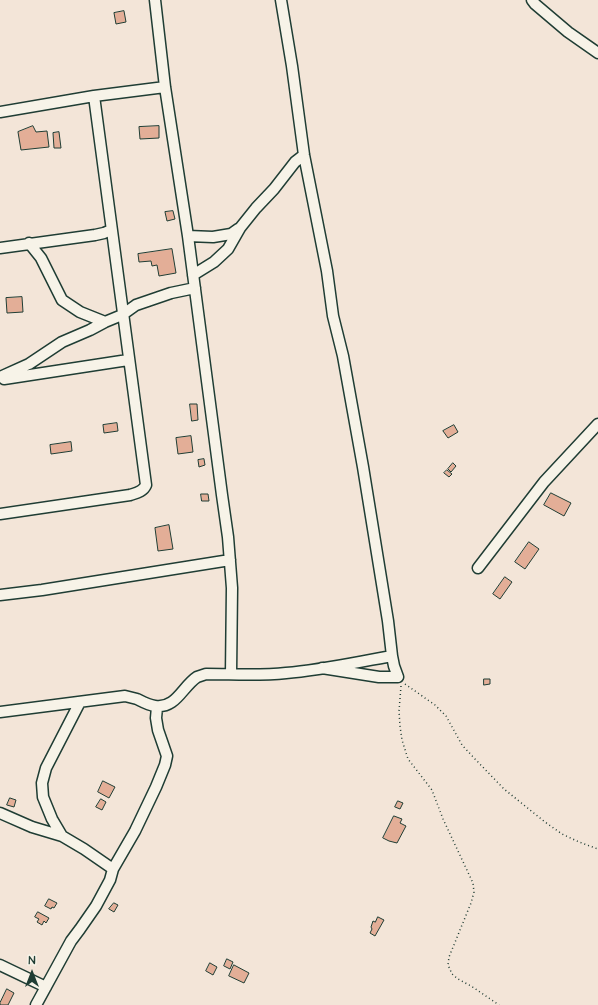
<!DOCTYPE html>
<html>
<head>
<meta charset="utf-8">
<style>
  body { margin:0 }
  #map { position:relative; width:598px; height:1005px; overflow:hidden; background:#f3e5d8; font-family:"Architects Daughter",sans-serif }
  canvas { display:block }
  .north { position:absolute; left:12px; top:953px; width:40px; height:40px; -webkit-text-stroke:3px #f7f3e8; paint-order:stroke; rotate:0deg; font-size:11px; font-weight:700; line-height:16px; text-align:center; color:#1f3d34 }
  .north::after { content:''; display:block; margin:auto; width:14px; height:18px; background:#1f3d34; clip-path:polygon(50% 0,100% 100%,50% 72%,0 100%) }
</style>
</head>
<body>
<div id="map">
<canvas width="598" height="1005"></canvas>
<div class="north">N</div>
</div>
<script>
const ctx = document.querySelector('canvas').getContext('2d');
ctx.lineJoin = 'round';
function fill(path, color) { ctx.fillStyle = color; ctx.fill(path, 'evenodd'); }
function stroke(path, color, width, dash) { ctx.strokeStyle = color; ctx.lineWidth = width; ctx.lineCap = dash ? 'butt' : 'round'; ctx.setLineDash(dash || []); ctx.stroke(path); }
const building = new Path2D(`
  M124,11L126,22L116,24L114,13Z
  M33,126L36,132L47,131L49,147L21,150L18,132Z
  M159,126V138L140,139L139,127Z
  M59,132L61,148H54L53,133Z
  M173,211L175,219L167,221L165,212Z
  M172,249L176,273L159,276L157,265L152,266L151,261L139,262L138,254Z
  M22,297L23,312L7,313L6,298Z
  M190,404H197L198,420L192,421Z
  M117,423L118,431L104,433L103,425Z
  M454,425L458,432L448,438L443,431Z
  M191,436L193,452L178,454L176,438Z
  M71,442L72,451L51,454L50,445Z
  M204,459L205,465L199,467L198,460Z
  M453,463L456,466L451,472L448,469Z
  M447,470L452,474L449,477L444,473Z
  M551,493L571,503L564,516L544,505Z
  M201,494H208L209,501H202Z
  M169,525L173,549L158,551L155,528Z
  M529,542L539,549L525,569L515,562Z
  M505,577L512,582L500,599L493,594Z
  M484,679H490V684L484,685Z
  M103,781L115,787L109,798L98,792Z
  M10,798L16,800L14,807L7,805Z
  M101,799L106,802L102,810L96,807Z
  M398,801L403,803L400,809L395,807Z
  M394,816L402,819L400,823L406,826L397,843L389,841L383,838Z
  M49,899L57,903L54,908L52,907L51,909L45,906Z
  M114,903L118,905L114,912L109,909Z
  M38,912L49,918L46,923L44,921L42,925L37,922L39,919L35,917Z
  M378,917L384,920L375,936L370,933L372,929L371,927L373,921L375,922Z
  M227,959L233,962L230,969L224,966Z
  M210,963L217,967L213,975L206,971Z
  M234,965L249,973L244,983L229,976Z
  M7,989L14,993L8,1005H0V1003Z`);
fill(building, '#e3ae97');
stroke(building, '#1f3d34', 1);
const minor = new Path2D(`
  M155,0L165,87L188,236L222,495L228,537L232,588L231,674
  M281,0L292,66L304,155L327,271L333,316L343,356L363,467L388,621L392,656L394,666L398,677H379L322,668
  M532,0L535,4L568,32L598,53
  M0,112L94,96L165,87
  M188,236L213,237L231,234L238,229
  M29,243L41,258L62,300L80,312L105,322
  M0,248L95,235L104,233L111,230
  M193,275L214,262L228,249L240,228L256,208L274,189L295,162L304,155
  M0,377L29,364L62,342L90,330L105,322L122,315L136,305L171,293L195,288
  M4,379L128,360
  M0,514L130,495C136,493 143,492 146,485L94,96
  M478,568L544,482L598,424
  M0,595L42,590L230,560
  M0,712L125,696C129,697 133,698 137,699C143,702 148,705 155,706C176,709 182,687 197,677C200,676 203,675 206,674C233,674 259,676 286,673C322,670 357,662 392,656
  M0,813L32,827L62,836L84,849L113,869
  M62,836L52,819L43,797L42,783L46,768L80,702
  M0,965L46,987
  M36,1005L71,941L80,929L96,906L110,880L113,869L135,831L156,787L165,765L167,756L158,730L156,718L157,707`);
stroke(minor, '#1f3d34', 13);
stroke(new Path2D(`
  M405,684L435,705L446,716L462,745L475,759L504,789L545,822L562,834L579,842L598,849
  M401,686L399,711L400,726L402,740L408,759L432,790L443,819L473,883L474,892L471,903L449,957L448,965L452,974L458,979L471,986L499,1005`), '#1f3d34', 1.5, [1, 3]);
stroke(minor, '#f7f3e8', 10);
</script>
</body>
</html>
